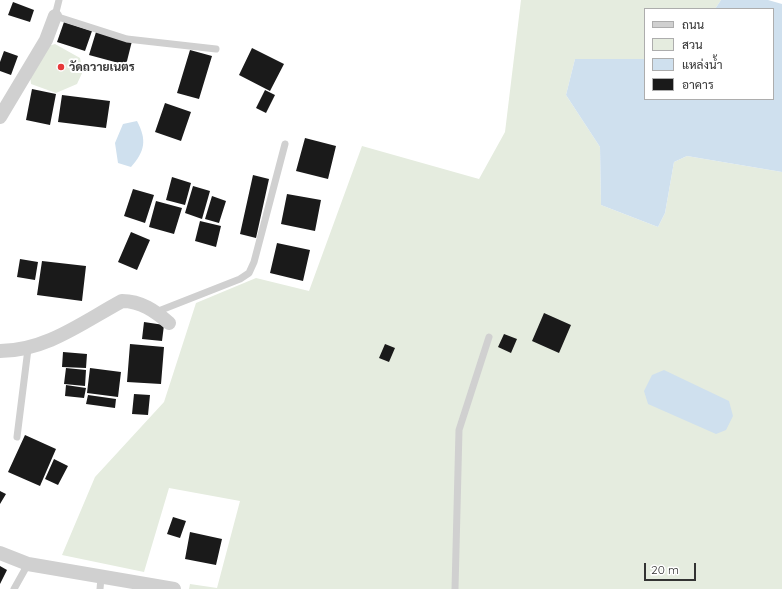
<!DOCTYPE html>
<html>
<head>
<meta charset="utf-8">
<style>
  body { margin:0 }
  #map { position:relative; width:782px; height:589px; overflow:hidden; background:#fff; font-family:Quicksand,Sarabun,sans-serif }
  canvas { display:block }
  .legend { position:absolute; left:644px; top:8px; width:130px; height:92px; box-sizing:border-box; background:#fff; border:1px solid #adadad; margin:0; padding:5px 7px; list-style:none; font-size:12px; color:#333 }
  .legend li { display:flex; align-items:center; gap:8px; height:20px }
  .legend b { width:20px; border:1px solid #adadad }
  .scale { position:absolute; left:644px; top:563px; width:52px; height:18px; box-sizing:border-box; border:2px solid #333; border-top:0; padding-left:5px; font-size:12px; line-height:14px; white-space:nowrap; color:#333; -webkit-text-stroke:3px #fff; paint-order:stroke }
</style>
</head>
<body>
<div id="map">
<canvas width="782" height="589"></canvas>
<ul class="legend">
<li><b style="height:5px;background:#d0d0d0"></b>ถนน</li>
<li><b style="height:11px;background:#e5ecdf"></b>สวน</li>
<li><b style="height:11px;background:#cfe0ee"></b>แหล่งน้ำ</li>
<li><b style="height:11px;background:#1a1a1a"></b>อาคาร</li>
</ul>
<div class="scale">20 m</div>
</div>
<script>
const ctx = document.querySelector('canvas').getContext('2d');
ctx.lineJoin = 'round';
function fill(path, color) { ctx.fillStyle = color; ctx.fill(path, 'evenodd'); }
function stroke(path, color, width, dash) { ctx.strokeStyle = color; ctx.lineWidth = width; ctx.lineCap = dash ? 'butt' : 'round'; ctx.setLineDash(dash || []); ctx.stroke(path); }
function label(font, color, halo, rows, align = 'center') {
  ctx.font = font + ' Quicksand,Sarabun,sans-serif'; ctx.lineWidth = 4; ctx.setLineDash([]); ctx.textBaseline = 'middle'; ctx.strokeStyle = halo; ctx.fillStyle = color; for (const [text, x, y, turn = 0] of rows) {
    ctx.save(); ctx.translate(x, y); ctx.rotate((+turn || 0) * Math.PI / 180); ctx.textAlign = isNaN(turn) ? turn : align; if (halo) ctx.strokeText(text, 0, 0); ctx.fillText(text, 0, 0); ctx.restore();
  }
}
fill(new Path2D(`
  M521,0H721L715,9H645V59H575L566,95L600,147L601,205L658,227L665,213L674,162L687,156L782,172V589H189L190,584L217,588L240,501L169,488L144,572L62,555L95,477L164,402L196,303L256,278L309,291L362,146L479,179L505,132Z
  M55,44L80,58L83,71L77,84L56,93L31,84L30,75L48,46Z`), '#e5ecdf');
fill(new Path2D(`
  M721,0H768L782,4V172L687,156L674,162L665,213L658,227L601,205L600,147L566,95L575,59H645V99H773V9H715Z
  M137,121C147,140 145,151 131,167L118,163L115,143L123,124Z
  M664,370L729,401L733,416L726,430L716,434L648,404L644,391L652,375Z`), '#cfe0ee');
fill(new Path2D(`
  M13,2L34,10L30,22L8,15Z
  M64,22L92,31L85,51L57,42Z
  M96,32L132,41L126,65L89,55Z
  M252,48L284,64L270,91L239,75Z
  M190,50L212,56L199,99L177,93Z
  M4,51L18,56L11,75L0,71V62Z
  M32,89L56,94L50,125L26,120Z
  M265,90L275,95L266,113L256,108Z
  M62,95L110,101L106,128L58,122Z
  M165,103L191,112L181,141L155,132Z
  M305,138L336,146L328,179L296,171Z
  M253,175L269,179L256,238L240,234Z
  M172,177L191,183L185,205L166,200Z
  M193,186L210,191L202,219L185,213Z
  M133,189L154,195L145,223L124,216Z
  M287,194L321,200L315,231L281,224Z
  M212,196L226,201L219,223L205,219Z
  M156,201L182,208L174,234L149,227Z
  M200,221L221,226L216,247L195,241Z
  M131,232L150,240L137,270L118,262Z
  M277,243L310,250L303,281L270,273Z
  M20,259L38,262L35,280L17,277Z
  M42,261L86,266L82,301L37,295Z
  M544,313L571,325L559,353L532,341Z
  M144,322L164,325L162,341L142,339Z
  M504,334L517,339L511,353L498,347Z
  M130,344L164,347L161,384L127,382Z
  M385,344L395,348L389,362L379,358Z
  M63,352L87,354L86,368L62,367Z
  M66,368L86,370L85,386L64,384Z
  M90,368L121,372L118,397L87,393Z
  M66,385L86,388L84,398L65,396Z
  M134,394L150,395L148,415L132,414Z
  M88,395L116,399L115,408L86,404Z
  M25,435L56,449L40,486L8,472Z
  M54,459L68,466L58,485L45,479Z
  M0,491L6,494L0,504Z
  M173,517L186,521L180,538L167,534Z
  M190,532L222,539L216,565L185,559Z
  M0,566L7,570L0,584Z`), '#1a1a1a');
stroke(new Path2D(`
  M59,0L55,16L127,39L216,49
  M156,312L240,279L249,273L254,262L285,144
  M17,437L28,349
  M14,589L28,564
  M100,589L101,578
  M455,589L459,430L489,337`), '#d0d0d0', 7);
stroke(new Path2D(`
  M0,117L46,40L55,16
  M0,351C46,351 83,322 122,301C141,301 155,311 169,323
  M0,553L28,564L174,589`), '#d0d0d0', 14);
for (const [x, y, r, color] of [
  [61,67,4,"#e6393a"]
]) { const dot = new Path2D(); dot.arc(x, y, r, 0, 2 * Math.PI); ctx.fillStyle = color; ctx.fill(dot); stroke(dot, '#fff', 1.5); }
label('bold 12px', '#333', '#fff', [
  ["วัดถวายเนตร",69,67]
], 'left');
</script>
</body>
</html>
